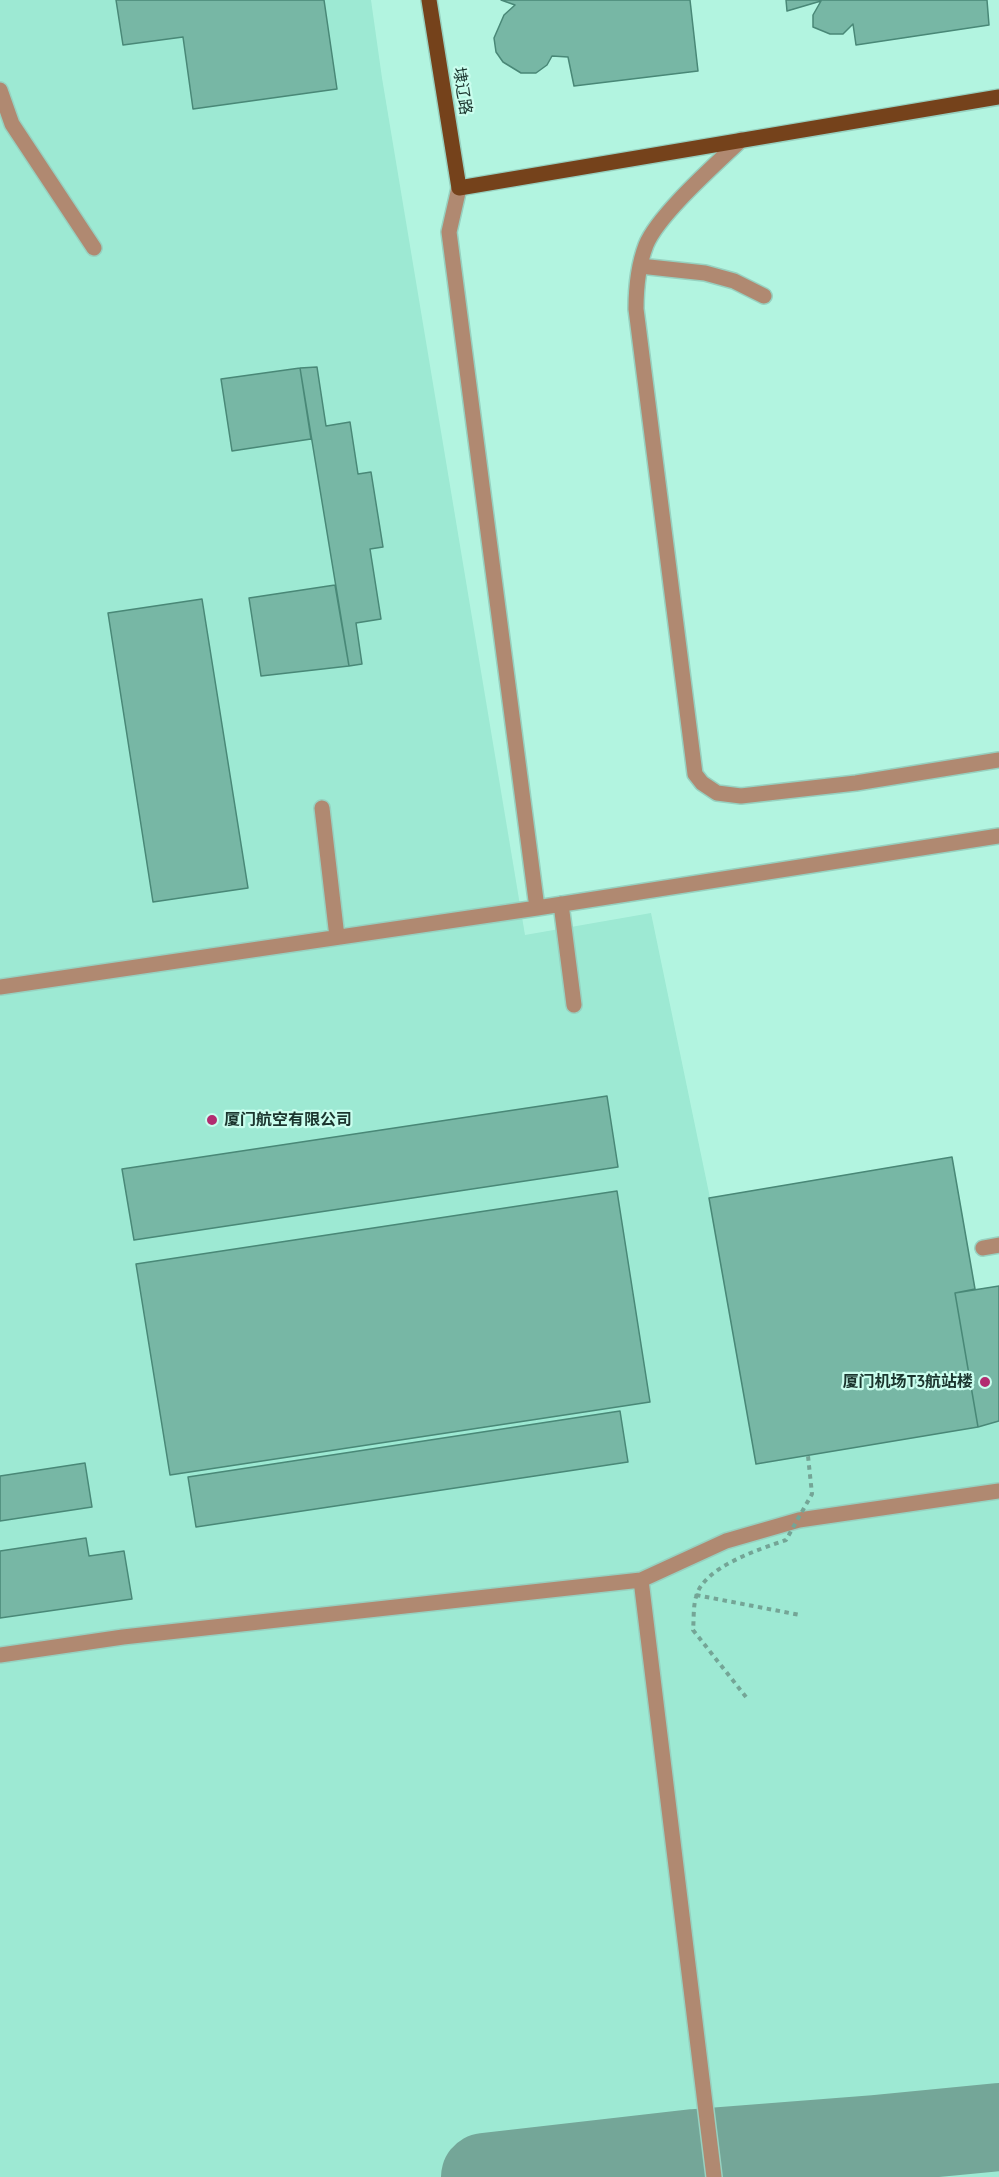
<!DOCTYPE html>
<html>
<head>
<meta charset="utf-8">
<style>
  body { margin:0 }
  canvas { display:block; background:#b2f4e0 }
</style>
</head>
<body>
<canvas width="999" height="2177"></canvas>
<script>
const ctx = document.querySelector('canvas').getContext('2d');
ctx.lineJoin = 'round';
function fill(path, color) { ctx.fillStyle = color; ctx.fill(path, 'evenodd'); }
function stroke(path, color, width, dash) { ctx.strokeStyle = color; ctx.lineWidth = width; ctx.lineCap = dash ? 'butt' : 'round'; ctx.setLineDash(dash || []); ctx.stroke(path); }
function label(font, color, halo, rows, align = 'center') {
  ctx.font = font + ' Quicksand,"Noto Sans SC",sans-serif'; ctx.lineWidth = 4.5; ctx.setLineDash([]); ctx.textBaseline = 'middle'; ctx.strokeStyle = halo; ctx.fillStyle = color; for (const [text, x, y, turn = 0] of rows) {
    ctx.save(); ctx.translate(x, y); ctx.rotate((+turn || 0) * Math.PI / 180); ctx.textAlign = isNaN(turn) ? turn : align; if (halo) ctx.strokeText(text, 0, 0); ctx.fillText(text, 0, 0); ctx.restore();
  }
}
fill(new Path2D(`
  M0,0H371L382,78L525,935L651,913L710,1198L975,1289L999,1286V2177H0Z`), '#9de9d3');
stroke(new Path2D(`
  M485,2177L695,2153L875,2139L999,2127`), '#74a698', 88);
const building = new Path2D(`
  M116,0H324L337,89L193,109L183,37L123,45Z
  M501,0H690L698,71L574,86L568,57L552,56L547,65L536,73H521L503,62L496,52L494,38L504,15L515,5Z
  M786,0H987L989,25L856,45L853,24L843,34H830L813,27V15L821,1L787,11Z
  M317,367L326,426L350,422L358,474L371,472L383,547L370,549L381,619L356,623L362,664L349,666L300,368Z
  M300,368L311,439L232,451L221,379Z
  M335,585L349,666L261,676L249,598Z
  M202,599L248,888L153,902L108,613Z
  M607,1096L618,1167L134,1240L122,1169Z
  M952,1157L975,1289L955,1293L978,1427L756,1464L709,1198Z
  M617,1191L650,1402L170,1475L136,1264Z
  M999,1286V1421L978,1427L955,1293Z
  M620,1411L628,1462L196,1527L188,1477Z
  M85,1463L92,1507L0,1521V1476Z
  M86,1538L89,1556L124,1551L132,1599L0,1618V1551Z`);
fill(building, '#77b7a5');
stroke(building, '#498877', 1.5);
const minor = new Path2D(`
  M0,90L12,124L94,248
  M741,140C716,164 658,215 646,245C638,266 636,287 636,309L695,774L702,783L717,793L741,796L856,783L999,760
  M459,188L449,232L537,908
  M640,266L705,273L734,281L764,296
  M322,808L337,937
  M561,904L574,1005
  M0,987L537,908L999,836
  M983,1248L999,1245
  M641,1580L714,2177
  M0,1655L123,1637L641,1580L726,1541L799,1520L999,1491`);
const major = new Path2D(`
  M429,0L459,188L999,97`);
stroke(minor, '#97d1c0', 18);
stroke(major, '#97d1c0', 18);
stroke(new Path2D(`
  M696,1595L800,1615`), '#74a596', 4, [4.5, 4.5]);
stroke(minor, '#b08971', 15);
stroke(major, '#75421b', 15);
stroke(new Path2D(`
  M746,1697L693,1630C694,1620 693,1607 696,1597C703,1567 760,1549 786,1540L812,1494L808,1456`), '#74a596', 4, [4.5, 4.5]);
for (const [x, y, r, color] of [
  [212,1120,6,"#b22c70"],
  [985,1382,6,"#b22c70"]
]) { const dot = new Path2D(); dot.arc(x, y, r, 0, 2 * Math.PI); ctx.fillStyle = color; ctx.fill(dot); stroke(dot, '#cafeee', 2); }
label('16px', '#1a342d', '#cafeee', [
  ["埭辽路",462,91,81]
]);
label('bold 16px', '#1a342d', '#cafeee', [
  ["厦门航空有限公司",224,1120],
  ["厦门机场T3航站楼",973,1382,"right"]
], 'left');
</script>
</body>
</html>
